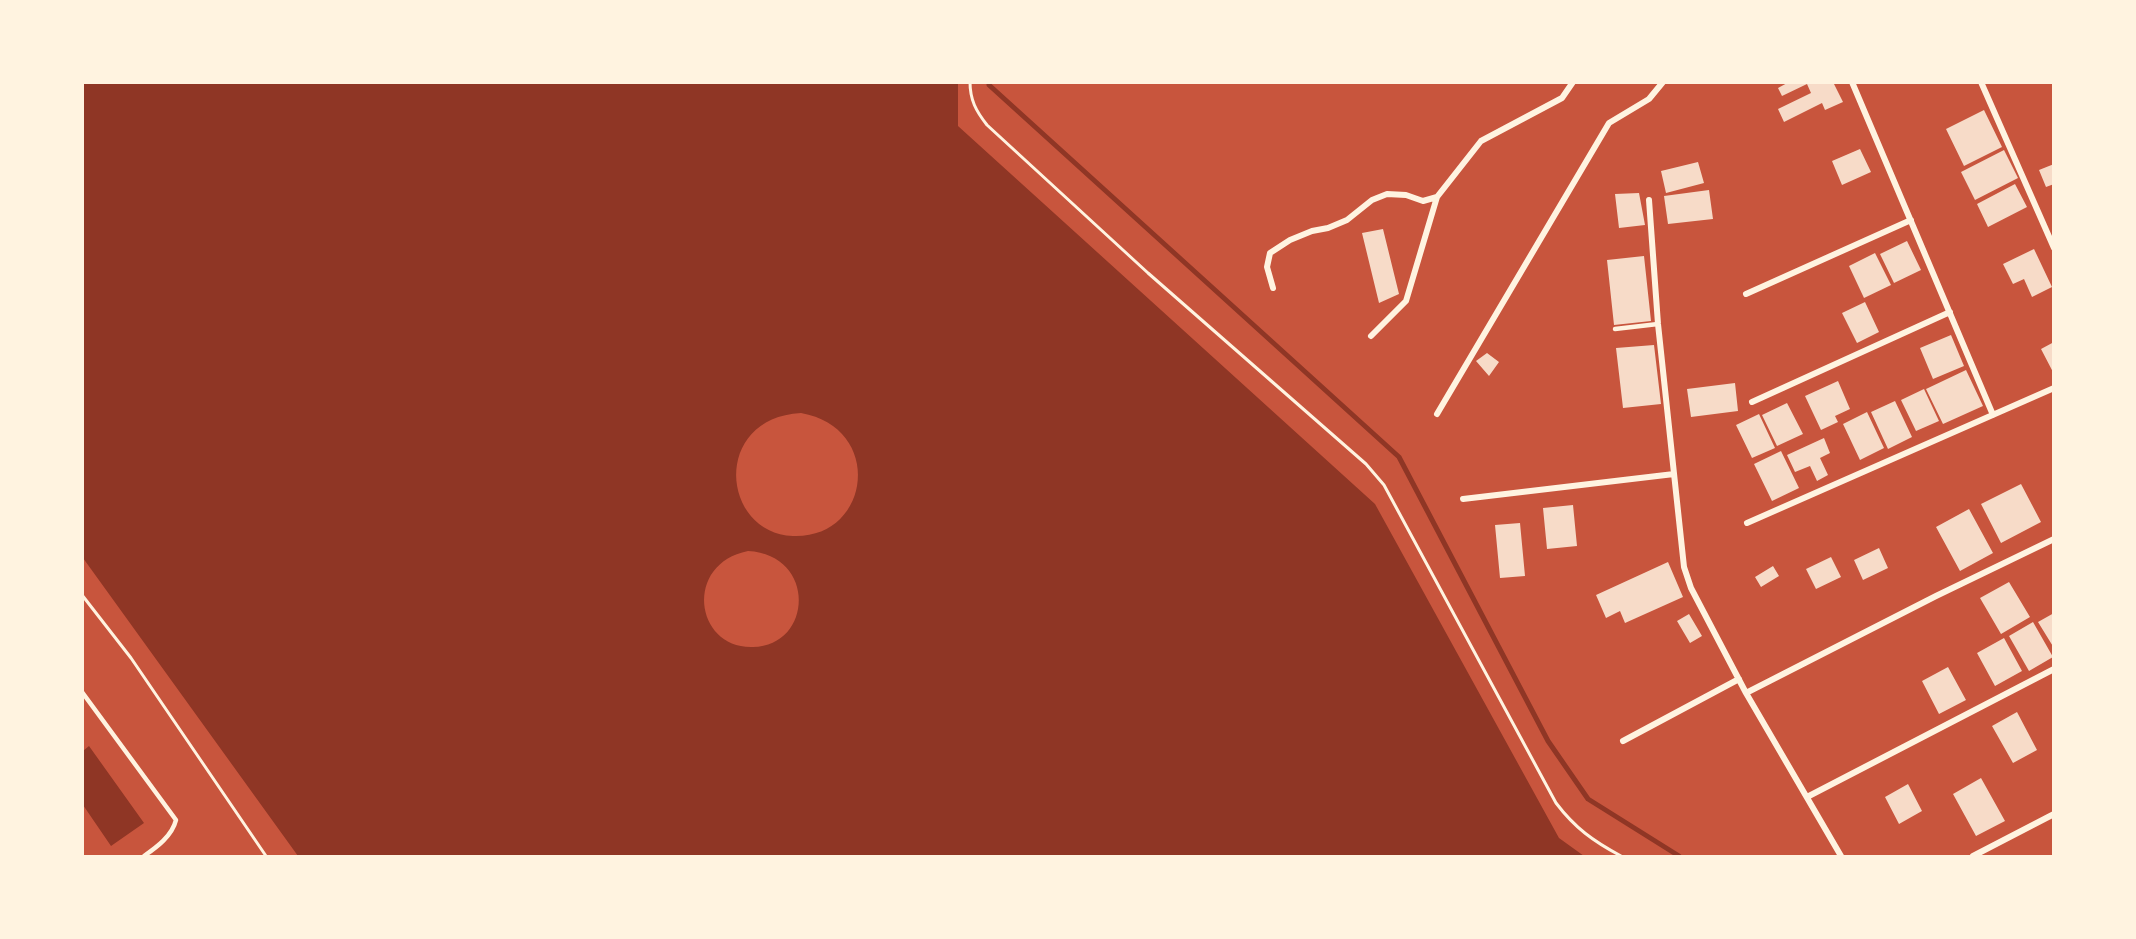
<!DOCTYPE html>
<html>
<head>
<meta charset="utf-8">
<style>
  body { margin:0 }
  #map { position:relative; width:2136px; height:939px; overflow:hidden; background:#c8553d; font-family:"DejaVu Sans",sans-serif }
  canvas { display:block }
  .frame { position:absolute; inset:0; border:84px solid #fff3e0; pointer-events:none }
</style>
</head>
<body>
<div id="map">
<canvas width="2136" height="939"></canvas>
<div class="frame"></div>
</div>
<script>
const ctx = document.querySelector('canvas').getContext('2d');
ctx.lineJoin = 'round';
function fill(path, color) { ctx.fillStyle = color; ctx.fill(path, 'evenodd'); }
function stroke(path, color, width, dash) { ctx.strokeStyle = color; ctx.lineWidth = width; ctx.lineCap = dash ? 'butt' : 'round'; ctx.setLineDash(dash || []); ctx.stroke(path); }
fill(new Path2D(`
  M82,83H958V126L1375,504L1559,838L1584,856H298L83,558ZM801,413C885,428 871,539 793,536C721,533 711,418 801,413ZM748,551C817,555 813,646 753,647C695,649 683,564 748,551Z
  M89,746L144,823L111,846L83,805V751Z`), '#8f3625');
stroke(new Path2D(`
  M989,82V85L1399,457L1548,741L1588,799L1679,856`), '#8f3625', 5);
fill(new Path2D(`
  M1789,82H1833L1843,102L1825,110L1822,103L1784,122L1778,109L1811,93L1807,84L1782,96L1778,88Z
  M1984,110L2002,147L1964,166L1946,129Z
  M1860,149L1871,172L1842,185L1832,161Z
  M2004,150L2018,178L1975,200L1961,172Z
  M1698,162L1704,183L1666,193L1661,171Z
  M2054,164V184L2046,187L2039,170Z
  M2015,184L2027,207L1988,227L1977,204Z
  M1709,190L1713,219L1668,224L1664,196Z
  M1639,193L1645,225L1619,228L1615,194Z
  M1383,229L1399,294L1379,303L1362,233Z
  M1907,241L1921,270L1894,283L1880,254Z
  M2034,249L2052,287L2032,297L2024,279L2013,284L2003,264Z
  M1875,253L1891,285L1864,298L1849,266Z
  M1644,256L1651,321L1614,325L1607,260Z
  M1865,302L1879,332L1857,343L1842,313Z
  M1951,335L1964,366L1933,379L1920,348Z
  M2054,342V374L2041,349Z
  M1654,345L1661,404L1623,408L1616,348Z
  M1487,353L1499,362L1489,376L1476,361Z
  M1966,370L1983,406L1943,424L1926,389Z
  M1838,381L1850,409L1835,416L1838,422L1821,430L1805,396Z
  M1735,383L1738,411L1691,417L1687,389Z
  M1924,389L1939,421L1916,431L1901,400Z
  M1895,401L1912,437L1888,449L1871,412Z
  M1787,403L1803,434L1777,446L1762,415Z
  M1867,412L1884,448L1860,460L1843,424Z
  M1759,414L1775,448L1752,458L1736,425Z
  M1824,438L1830,453L1820,458L1828,475L1817,481L1810,466L1795,472L1787,455Z
  M1781,451L1799,488L1772,501L1754,464Z
  M2021,484L2041,522L2001,543L1981,504Z
  M1573,505L1577,546L1547,549L1543,508Z
  M1969,509L1993,553L1960,571L1936,527Z
  M1520,523L1525,576L1500,578L1495,525Z
  M1879,548L1888,568L1863,580L1854,560Z
  M1831,557L1841,577L1816,589L1806,569Z
  M1668,562L1683,597L1625,623L1620,611L1606,618L1596,595Z
  M1773,566L1779,576L1761,587L1755,577Z
  M2009,582L2030,617L2001,634L1980,598Z
  M2054,613V648L2038,622Z
  M1689,614L1702,636L1690,643L1677,621Z
  M2033,622L2053,657L2029,671L2009,636Z
  M2004,638L2022,671L1995,686L1977,653Z
  M1948,667L1966,700L1939,714L1922,681Z
  M2017,712L2037,750L2013,763L1992,726Z
  M1981,778L2005,821L1976,836L1953,794Z
  M1908,784L1922,811L1899,824L1885,797Z`), '#f7dbc8');
stroke(new Path2D(`
  M970,82C970,100 976,111 987,125L1148,273L1366,464L1384,485L1556,803C1575,828 1593,841 1621,856
  M82,595L131,658L266,856`), '#fff3e0', 3);
stroke(new Path2D(`
  M1615,329L1658,324
  M82,692L176,820C172,836 157,847 144,856`), '#fff3e0', 4.5);
stroke(new Path2D(`
  M1852,82L1993,415
  M1981,82L2054,248
  M1649,200L1658,324L1684,567L1691,588L1746,693L1841,856
  M1273,288L1267,267L1270,253L1290,240L1312,231L1328,228L1347,220L1372,200L1387,194L1406,195L1423,201L1437,197
  M1746,294L1911,220
  M1371,336L1406,301L1437,197L1481,141L1562,98L1573,82
  M1752,402L1950,312
  M1437,414L1609,123L1649,99L1663,82
  M1463,499L1674,474
  M1747,523L2054,388
  M1746,693L1936,596L2054,539
  M1623,741L1739,679
  M1807,797L2054,669
  M1973,856L2054,814`), '#fff3e0', 6);
</script>
</body>
</html>
